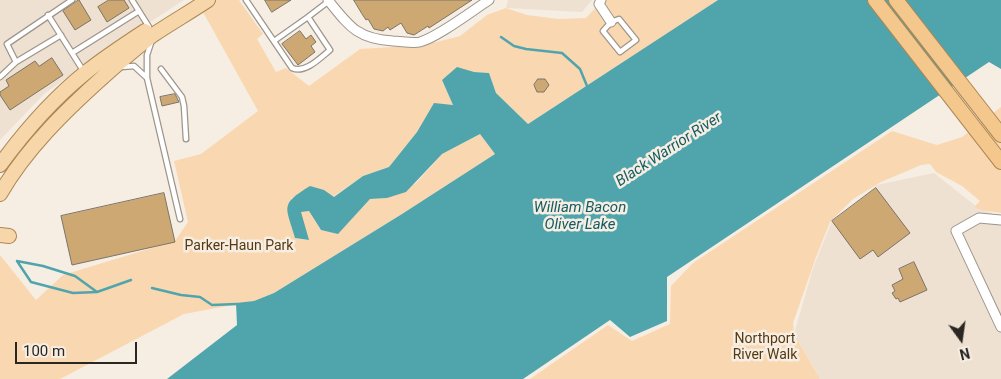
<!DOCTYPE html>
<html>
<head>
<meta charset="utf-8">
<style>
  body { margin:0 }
  #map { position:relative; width:1001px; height:379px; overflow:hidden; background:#f6ede3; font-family:Roboto,sans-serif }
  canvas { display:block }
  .north { position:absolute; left:936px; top:314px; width:50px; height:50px; -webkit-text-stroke:4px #f6ede3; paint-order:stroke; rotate:166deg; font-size:14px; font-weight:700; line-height:20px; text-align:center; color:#2a2723 }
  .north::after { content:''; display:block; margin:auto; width:18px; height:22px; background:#2a2723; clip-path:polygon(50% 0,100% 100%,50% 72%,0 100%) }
  .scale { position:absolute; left:15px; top:342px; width:122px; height:22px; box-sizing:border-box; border:2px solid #2a2723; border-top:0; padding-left:6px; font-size:15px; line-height:18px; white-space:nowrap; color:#2a2723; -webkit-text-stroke:4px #f6ede3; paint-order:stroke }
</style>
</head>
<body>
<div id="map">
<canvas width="1001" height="379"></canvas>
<div class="north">N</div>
<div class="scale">100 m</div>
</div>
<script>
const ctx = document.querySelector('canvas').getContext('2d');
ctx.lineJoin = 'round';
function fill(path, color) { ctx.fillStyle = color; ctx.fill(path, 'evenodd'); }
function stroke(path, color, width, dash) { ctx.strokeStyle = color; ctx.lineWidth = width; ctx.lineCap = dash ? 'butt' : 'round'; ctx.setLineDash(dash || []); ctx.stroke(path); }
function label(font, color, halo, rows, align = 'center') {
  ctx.font = font + ' Roboto,sans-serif'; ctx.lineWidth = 5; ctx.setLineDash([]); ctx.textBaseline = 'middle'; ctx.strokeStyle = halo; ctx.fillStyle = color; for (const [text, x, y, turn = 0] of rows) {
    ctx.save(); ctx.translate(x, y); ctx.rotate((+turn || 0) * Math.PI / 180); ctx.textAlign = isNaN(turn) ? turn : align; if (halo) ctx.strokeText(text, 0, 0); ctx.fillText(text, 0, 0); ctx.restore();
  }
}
fill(new Path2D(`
  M0,0H184L92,60L44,94L0,140Z
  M508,0H592L582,12L506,8Z
  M934,173L977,207L1001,217V379H820L794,334L813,268L832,221L877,185Z`), '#efe1d1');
fill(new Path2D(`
  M202,0H239L263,34L257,39L276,72L286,68L309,86L360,49L425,45L460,36L487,15L506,8L527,15L558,19L586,18L603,0H718L528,124L496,93L489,73L474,72L442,80L453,105L434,104L417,132L389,167L363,176L333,197L323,190L291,198L295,238L308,240L300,212L309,211L321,230L338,233L370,199L387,198L416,183L442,154L480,134L495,154L402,214L274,293L254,301L184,314L60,379H0V255L36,300L63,275L175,241L188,222L174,161L201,154L258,111L198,3Z
  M1001,107V213L981,210L976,208L975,206L980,201L962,186L936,172L930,164L921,165L881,182L853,199L830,222L816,257L793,323L794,334L820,379H530L608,325L632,341L670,324L671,286L693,263L892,131L937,145L962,137Z`), '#f9d8b1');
fill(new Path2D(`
  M718,0H1001V69L989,62L667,277V321L630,337L610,320L523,379H167L237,325L236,303L254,301L274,293L402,214L495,154L480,134L442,154L406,192L387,198L370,199L338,234L321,230L309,211L301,212L309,240L295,238C286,206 279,205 310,186L324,190L334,197L363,176L389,167L417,132L434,103L453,105L442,80L457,67L474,72L489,73L496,93L528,124Z`), '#50a5ad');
stroke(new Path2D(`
  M501,37L514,46L526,49L562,53L580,69L587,86
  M17,261L31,282L73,293L97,292L131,280
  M17,261L43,266L75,276L97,292
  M152,288L181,295L200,297L212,305L237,304`), '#50a5ad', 2.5);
const building = new Path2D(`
  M79,0L91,20L75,30L63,11Z
  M109,0H124L129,8L107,22L98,7Z
  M265,0H291L272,12Z
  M354,0H472L429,28L428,26L414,35L407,33L401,23L390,30L388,27L383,31L374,29L368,19L366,20L362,14Z
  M300,31L306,39L311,35L316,42L311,46L315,52L298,65L282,44Z
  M52,58L63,75L10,110L0,95V92L9,86L6,80L35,61L39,66Z
  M538,79H545L549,85L544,92H537L534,85Z
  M175,94L179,102L162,106L160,97Z
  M876,188L910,233L878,257L873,250L860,259L832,221Z
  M164,193L175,242L72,265L61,216Z
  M914,262L927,290L900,302L898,298L896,299L892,293L895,291L892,285L903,279L899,269Z`);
fill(building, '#cda872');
stroke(building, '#7b746a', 1);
const service = new Path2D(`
  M132,0L149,27
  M246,0L292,68C305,74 320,58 330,50L308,17L274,41
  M48,15L84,72
  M308,17L329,1
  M619,19L636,40L620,52L603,31L611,22Z
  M151,43L147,55V78L180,219
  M72,53L139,11
  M16,62L7,44L72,0
  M121,67L134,66L147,78
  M161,69L182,97L184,106L186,139
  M0,77L16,62L61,35`);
const minor = new Path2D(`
  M328,0C349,26 357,39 393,41C401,41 412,44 420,42C438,37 472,11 489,0
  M601,0L599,4L611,22
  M1001,220L979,218L956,231L1001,327`);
const primary = new Path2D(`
  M0,165C24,132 53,99 85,73C104,58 125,44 145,31
  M0,194C26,149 65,111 103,77C120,62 136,48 153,35C171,23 190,12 208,0
  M0,235L9,236`);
const trunk = new Path2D(`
  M875,0L1001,162
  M896,0L1001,135`);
stroke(service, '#9d958b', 7);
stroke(minor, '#9d958b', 11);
stroke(primary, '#ac8754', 16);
stroke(trunk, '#ac8754', 16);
stroke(service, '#fff', 4.5);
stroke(minor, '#fff', 9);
stroke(primary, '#f7d6a9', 14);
stroke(trunk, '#f4c88c', 14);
label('14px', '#563911', '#f6ede3', [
  ["Parker-Haun Park",239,246],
  ["Northport",765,339],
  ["River Walk",765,355]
]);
label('italic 15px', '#135c62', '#f6ede3', [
  ["Black Warrior River",669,150,-33],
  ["William Bacon",580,208],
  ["Oliver Lake",580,225]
]);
</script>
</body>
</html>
